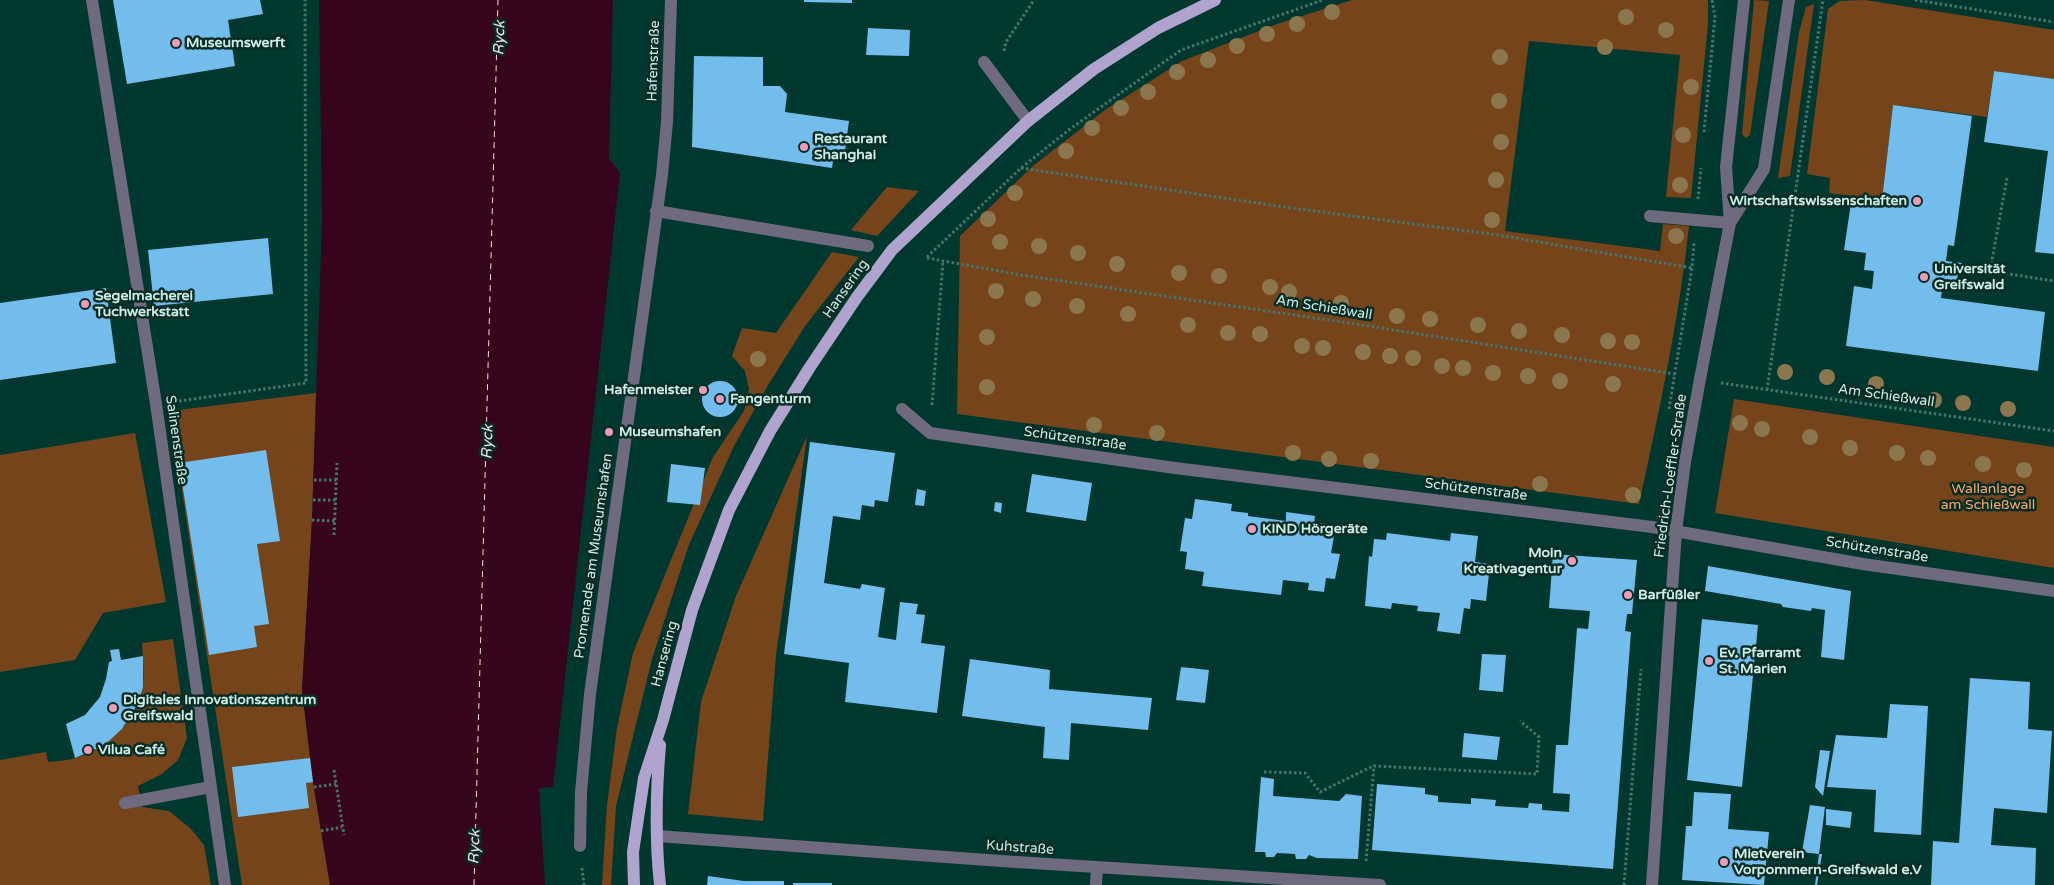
<!DOCTYPE html>
<html>
<head>
<meta charset="utf-8">
<style>
  body { margin:0 }
  canvas { display:block; background:#00382f }
</style>
</head>
<body>
<canvas width="2054" height="885"></canvas>
<script>
const ctx = document.querySelector('canvas').getContext('2d');
ctx.lineJoin = 'round';
function fill(path, color) { ctx.fillStyle = color; ctx.fill(path, 'evenodd'); }
function stroke(path, color, width, dash) { ctx.strokeStyle = color; ctx.lineWidth = width; ctx.lineCap = dash ? 'butt' : 'round'; ctx.setLineDash(dash || []); ctx.stroke(path); }
function label(font, color, halo, rows, align = 'center') {
  ctx.font = font + ' "Varela Round",sans-serif'; ctx.lineWidth = 5; ctx.setLineDash([]); ctx.textBaseline = 'middle'; ctx.strokeStyle = halo; ctx.fillStyle = color; for (const [text, x, y, turn = 0] of rows) {
    ctx.save(); ctx.translate(x, y); ctx.rotate((+turn || 0) * Math.PI / 180); ctx.textAlign = isNaN(turn) ? turn : align; if (halo) ctx.strokeText(text, 0, 0); ctx.fillText(text, 0, 0); ctx.restore();
  }
}
fill(new Path2D(`
  M1352,0H1708V24L1691,198L1666,197L1680,55L1529,41L1505,231L1660,251L1663,224L1689,226C1679,320 1659,412 1639,504L957,414L960,236L1034,165L1105,110L1182,61L1274,25Z
  M1754,0L1769,1L1750,135L1746,138L1742,134Z
  M1865,0L2054,30V79L1994,71L1987,117L1893,105L1882,200L1829,193L1830,178L1807,174L1828,9L1840,1Z
  M1814,4L1790,176L1778,178L1799,32L1806,7Z
  M887,187L919,191L877,236L851,230Z
  M832,252L859,257L805,326L767,387L734,446L688,547L652,659L616,806L611,885H602L607,805L617,728L633,653L713,457L744,411L749,389L745,371L732,356L742,328L776,333Z
  M316,393L312,520L302,690L313,782L330,885H242L170,411Z
  M1734,399L2054,447V568L1715,513Z
  M135,433L166,602L103,613L75,660L0,672V455Z
  M807,436L776,655L763,821L688,814L701,702L736,596Z
  M173,639L187,738L178,760L162,774L138,786L142,807L169,811L190,828L204,845L211,885H0V760L46,752L48,762C57,761 67,761 75,758C106,750 140,719 143,686C144,672 143,657 142,643Z`), '#76441a');
fill(new Path2D(`
  M319,0H613L609,158L620,173L553,787L539,788L545,885H330L313,782L302,690L312,520L322,220Z`), '#36051b');
stroke(new Path2D(`
  M474,885L498,0`), '#f3dde3', 1, [6, 5]);
fill(new Path2D(`
  M113,0H260L263,14L228,20L235,66L127,84Z
  M804,0H852V3L804,2Z
  M868,28L910,30L909,56L866,55Z
  M694,56L763,57V86H780L787,94L785,112L849,121L845,151L835,149L832,168L692,147Z
  M1994,71L2054,79V254L2035,252L2048,151L1984,142Z
  M1893,105L1972,116L1954,246L1948,245L1946,261L1962,263V266H1959L1957,280L1960,281L1959,283L1943,281L1941,298L2045,312L2038,371L1846,346L1854,286L1872,289L1874,271L1864,270L1866,253L1844,250L1852,196L1882,200Z
  M268,238L273,294L154,306L148,250Z
  M106,288L116,363L0,380V303Z
  M702 399a18 18 0 1 1 36 0a18 18 0 1 1-36 0Z
  M810,442L895,453L888,502L875,500L874,507L862,505L860,520L833,516L824,583L860,589L862,584L885,588L878,637L896,640L900,602L918,604L916,614L925,615L921,643L945,646L937,713L845,702L849,663L784,654Z
  M266,450L280,541L257,544L269,624L254,626L257,647L209,655L179,463Z
  M671,464L705,468L700,505L667,502Z
  M1032,474L1092,483L1086,521L1026,512Z
  M917,489L926,491L924,506L915,505Z
  M1195,499L1232,504L1231,511L1248,513V516L1286,521V512L1315,516L1314,525L1320,526V523L1336,525L1331,553L1340,554L1335,579L1326,578L1324,592L1308,590L1309,583L1283,580L1281,595L1202,586L1204,572L1185,569L1187,552L1180,551L1185,518L1192,519Z
  M995,502L1002,503L1001,513L994,511Z
  M1387,533L1450,541L1451,533L1478,536L1475,562L1490,564L1486,601L1471,599L1470,609L1464,608L1460,634L1437,631L1440,613L1417,611L1418,606L1392,603L1391,609L1365,606L1369,556L1372,557L1374,539L1386,540Z
  M1553,554L1637,560L1632,614H1627L1625,631L1631,632L1613,869L1372,850L1377,784L1425,788V794L1438,796V802L1471,804V798L1496,800L1495,806L1528,808L1529,803L1542,804V810L1569,812L1570,794L1553,793L1556,745H1568L1577,628L1588,629L1590,611L1549,608Z
  M1708,566L1851,591L1844,660L1821,657L1825,610L1812,608L1811,611L1783,607L1781,604L1705,591Z
  M1702,619L1758,625L1742,787L1687,780Z
  M119,649L121,660L143,656V687L139,702L122,729L109,741L96,749L75,758L66,724L85,715L100,697L106,679L109,662L112,661L110,650Z
  M1482,654L1506,655L1503,692L1479,690Z
  M970,659L1050,670L1049,689L1152,698L1148,730L1071,723L1069,760L1043,758L1045,727L962,716Z
  M1181,667L1209,670L1205,703L1176,700Z
  M1970,678L2030,682L2028,729L2052,731L2047,813L1994,808L1991,845L2036,848L2035,885H1931L1933,841L1959,843Z
  M1890,704L1928,706L1921,835L1874,832L1876,790L1827,787L1836,735L1887,738Z
  M1464,733L1500,737L1497,760L1462,757Z
  M1820,750L1830,751L1823,796L1815,787Z
  M310,758L313,782L306,783L309,808L238,817L232,767Z
  M1261,777L1274,779L1273,796L1339,801L1346,794L1362,796L1358,859L1317,858L1309,855L1306,859H1296L1295,854L1277,853L1274,857H1266L1265,852H1255Z
  M1694,792L1731,794L1728,829L1769,832L1764,885L1682,880L1686,826H1692Z
  M1810,805L1825,807L1819,854H1822L1817,885H1815L1819,854L1802,852Z
  M1826,809L1852,812L1850,828L1826,825Z
  M708,876L744,881H784V885H707Z
  M793,883H832V885H793Z`), '#72bdeb');
stroke(new Path2D(`
  M1915,0L2054,22
  M1004,51L1006,42L1034,0
  M1704,132L1715,17L1712,0
  M1021,168L1284,207L1498,235L1692,268
  M2007,178L1990,271L2054,281
  M1698,199L1701,168
  M927,257L1021,168L1070,129L1181,50L1323,0
  M927,258L1021,275L1349,323L1675,374
  M1721,383L2054,431
  M1767,390L1823,0
  M179,401L306,383L305,0
  M932,405L943,261
  M1669,409L1692,268L1694,242
  M314,480H337
  M313,500H336
  M312,520L335,521
  M334,535L337,463
  M334,770L344,835
  M1264,772L1305,773L1320,792L1373,766
  M314,787L336,784
  M321,831L342,827
  M1366,861L1374,766L1537,774L1539,737L1520,721
  M582,868L584,885
  M1624,885L1641,669`), '#45756c', 3, [2.5, 2.5]);
stroke(new Path2D(`
  M92,0L156,404L225,885
  M984,62L1028,121
  M656,211L868,246
  M1650,216L1730,223
  M1730,223L1764,169L1789,0
  M902,409L930,433L1175,468L1652,527L1863,564L2054,591
  M125,803L211,787
  M657,836L1001,861L1380,885
  M580,846L581,792L590,694L662,175L667,122L671,0
  M1096,885L1097,868
  M1652,885L1676,531L1685,462L1700,379L1730,223L1726,167L1744,0`), '#706a7f', 12);
stroke(new Path2D(`
  M660,745C656,792 655,839 660,885
  M634,885L633,852L644,778L663,720L692,610L729,510L770,431L810,367L857,297L892,250L1028,121L1094,69L1158,28L1215,0`), '#b0a4ce', 12);
ctx.fillStyle = '#8c764d';
for (const [x, y] of [
  [1332,12],
  [1626,17],
  [1297,24],
  [1666,30],
  [1267,34],
  [1237,46],
  [1605,47],
  [1500,57],
  [1208,60],
  [1177,72],
  [1691,87],
  [1148,92],
  [1499,101],
  [1121,108],
  [1092,128],
  [1683,135],
  [1501,142],
  [1066,151],
  [1496,180],
  [1680,185],
  [1015,193],
  [988,219],
  [1492,220],
  [1676,236],
  [1000,242],
  [1039,246],
  [1078,253],
  [1117,264],
  [1179,273],
  [1219,276],
  [1270,287],
  [996,291],
  [1289,292],
  [1033,299],
  [1341,303],
  [1077,306],
  [1128,314],
  [1397,316],
  [1430,319],
  [1188,325],
  [1478,325],
  [1519,331],
  [1228,333],
  [1260,334],
  [1562,335],
  [987,337],
  [1608,341],
  [1632,342],
  [1302,346],
  [1323,348],
  [1363,352],
  [1390,356],
  [1413,358],
  [758,359],
  [1442,366],
  [1463,368],
  [1785,372],
  [1493,373],
  [1528,376],
  [1827,377],
  [1560,381],
  [1613,384],
  [1876,384],
  [987,387],
  [1934,400],
  [1963,403],
  [2008,409],
  [1740,423],
  [1094,425],
  [1762,429],
  [1157,433],
  [1810,437],
  [1850,448],
  [1293,453],
  [1897,453],
  [1928,458],
  [1329,459],
  [1371,461],
  [1983,464],
  [2024,470],
  [1540,484],
  [1633,495]
]) { ctx.beginPath(); ctx.arc(x, y, 8, 0, 2 * Math.PI); ctx.fill(); }
for (const [x, y, r, color] of [
  [176,43,5,"#ef9ab8"],
  [804,147,5,"#ef9ab8"],
  [1917,201,5,"#ef9ab8"],
  [1924,277,5,"#ef9ab8"],
  [85,304,5,"#ef9ab8"],
  [703,390,5,"#ef9ab8"],
  [720,399,5,"#ef9ab8"],
  [609,432,5,"#ef9ab8"],
  [1252,529,5,"#ef9ab8"],
  [1572,561,5,"#ef9ab8"],
  [1628,595,5,"#ef9ab8"],
  [1709,661,5,"#ef9ab8"],
  [113,708,5,"#ef9ab8"],
  [88,750,5,"#ef9ab8"],
  [1724,862,5,"#ef9ab8"]
]) { const dot = new Path2D(); dot.arc(x, y, r, 0, 2 * Math.PI); ctx.fillStyle = color; ctx.fill(dot); stroke(dot, '#072c25', 2); }
label('bold 14px', '#cdede4', '#072c25', [
  ["Museumswerft",186,43],
  ["Restaurant",814,139],
  ["Shanghai",814,155],
  ["Wirtschaftswissenschaften",1907,201,"right"],
  ["Universität",1934,269],
  ["Greifswald",1934,285],
  ["Segelmacherei",95,296],
  ["Tuchwerkstatt",95,312],
  ["Hafenmeister",693,390,"right"],
  ["Fangenturm",730,399],
  ["Museumshafen",619,432],
  ["KIND Hörgeräte",1262,529],
  ["Moin",1562,553,"right"],
  ["Kreativagentur",1562,569,"right"],
  ["Barfüßler",1638,595],
  ["Ev. Pfarramt",1719,653],
  ["St. Marien",1719,669],
  ["Digitales Innovationszentrum",123,700],
  ["Greifswald",123,716],
  ["Vilua Café",98,750],
  ["Mietverein",1734,854],
  ["Vorpommern-Greifswald e.V",1734,870]
], 'left');
label('14px', '#cdede4', '#072c25', [
  ["Hafenstraße",654,61,-88],
  ["Hansering",846,289,-55],
  ["Am Schießwall",1324,308,9],
  ["Am Schießwall",1886,396,8],
  ["Schützenstraße",1075,439,8],
  ["Salinenstraße",176,440,82],
  ["Friedrich-Loeffler-Straße",1671,476,-82],
  ["Schützenstraße",1476,490,7],
  ["Schützenstraße",1877,550,9],
  ["Promenade am Museumshafen",594,556,-82],
  ["Hansering",665,654,-75],
  ["Kuhstraße",1020,848,4]
]);
label('14px', '#fea966', '#072c25', [
  ["Wallanlage",1988,489],
  ["am Schießwall",1988,505]
]);
label('italic 15px', '#f3dde3', '#072c25', [
  ["Ryck",500,38,-88],
  ["Ryck",488,442,-88],
  ["Ryck",475,847,-88]
]);
</script>
</body>
</html>
